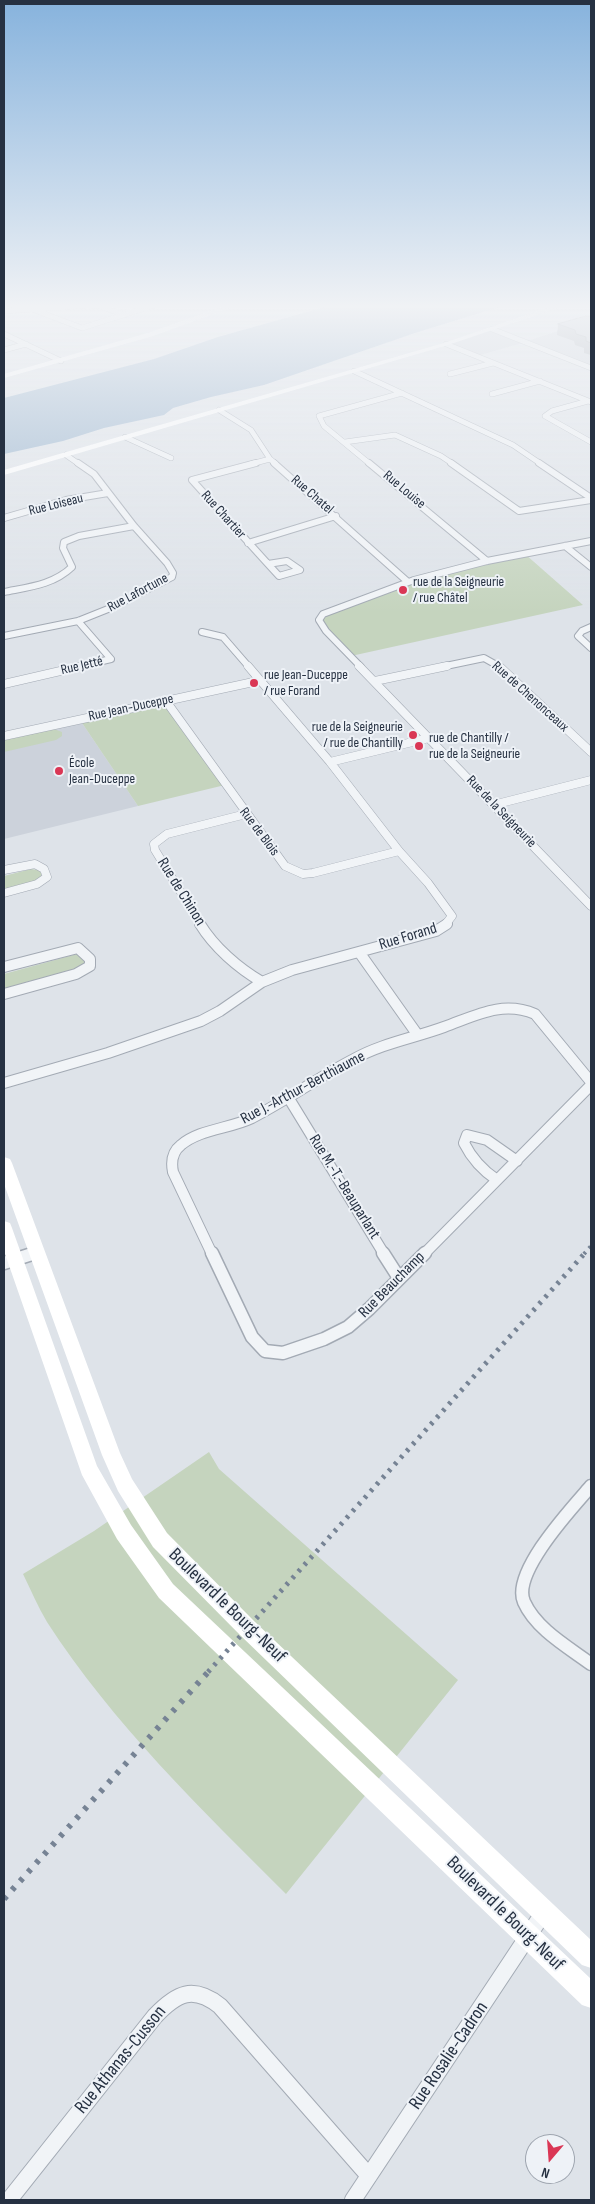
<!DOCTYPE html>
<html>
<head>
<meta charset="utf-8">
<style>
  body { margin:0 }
  #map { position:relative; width:595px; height:2204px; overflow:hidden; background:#dee3e9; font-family:"Sofia Sans Condensed",sans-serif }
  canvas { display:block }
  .frame { position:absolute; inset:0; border:5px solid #263142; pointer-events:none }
  .north { position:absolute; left:525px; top:2134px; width:50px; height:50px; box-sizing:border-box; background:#eef2f7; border:1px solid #9ea5af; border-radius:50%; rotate:198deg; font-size:14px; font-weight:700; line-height:20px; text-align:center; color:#263142 }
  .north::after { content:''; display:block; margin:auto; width:18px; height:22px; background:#da3755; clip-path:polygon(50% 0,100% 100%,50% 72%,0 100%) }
</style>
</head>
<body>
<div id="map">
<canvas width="595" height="2204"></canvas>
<div class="frame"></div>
<div class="north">N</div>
</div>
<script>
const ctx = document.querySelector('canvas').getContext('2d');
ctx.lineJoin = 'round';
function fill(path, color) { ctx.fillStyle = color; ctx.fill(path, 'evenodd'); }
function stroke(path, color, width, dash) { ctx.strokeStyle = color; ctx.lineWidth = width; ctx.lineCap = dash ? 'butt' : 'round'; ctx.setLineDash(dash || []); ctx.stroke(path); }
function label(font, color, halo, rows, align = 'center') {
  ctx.font = font + ' "Sofia Sans Condensed",sans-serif'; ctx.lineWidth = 4; ctx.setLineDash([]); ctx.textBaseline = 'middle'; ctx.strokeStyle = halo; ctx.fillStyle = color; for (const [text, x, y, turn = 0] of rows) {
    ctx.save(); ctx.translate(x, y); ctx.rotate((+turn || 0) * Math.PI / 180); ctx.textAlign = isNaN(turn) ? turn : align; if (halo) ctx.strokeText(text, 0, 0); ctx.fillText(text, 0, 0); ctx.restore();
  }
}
fill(new Path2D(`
  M591,320V368L526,342L477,356L446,344L492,329L524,342Z
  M80,720L138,806L4,839V736Z`), '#ccd2db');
fill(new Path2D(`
  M525,554L583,605L351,656L325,630L320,617L416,579Z
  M166,701L225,785L138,806L80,720Z
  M54,729L62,732V736L56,740L4,752V740Z
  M31,869L39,870L42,874C39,887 15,888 4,891V876Z
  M77,954L84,957L86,966L74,972L4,990V974Z
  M209,1452L219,1469L458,1680L286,1894C201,1809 113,1724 47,1622C38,1607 31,1590 23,1574L94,1531Z`), '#c5d4be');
fill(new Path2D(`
  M335,304H509L415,333L264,385L211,397L173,408L164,415L104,428L63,441L4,454V398L154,359L218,337Z`), '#96b2cd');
const streetFar5 = new Path2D(`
  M29,308L82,328L158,304
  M4,311L96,305L125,315
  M492,329L591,368
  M4,334L61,361
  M446,344L591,402
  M4,350L26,344
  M354,371L513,445L541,464
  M450,374L493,363
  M492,394L540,381
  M588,401L552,411L545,416L591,442
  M219,410L251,430L270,459L276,464
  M125,437L171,458
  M345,442L395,435L441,456L453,464
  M66,455L79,464
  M251,464L270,459
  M370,464L324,426L319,416L402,393`);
const streetFar4 = new Path2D(`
  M256,463L192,480L268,564
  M274,463L408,582
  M369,463L487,561
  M451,463L519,511L591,500
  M539,463L591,498
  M4,518L66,500L108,493
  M248,543L336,516
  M565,546L591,567
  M287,561L300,570L279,576L268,564Z
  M4,592C29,587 53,585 72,567L63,548L64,542L79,536L134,526
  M591,627L582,631L578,636L591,648
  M202,632L223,637L249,667
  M4,636L78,621L113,607L172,577L173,573L167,563L134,526L94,474L78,463
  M77,667L111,659L78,621
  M361,667L326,631L319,620L323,614L414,580L487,561L591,541
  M441,667L484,658L500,667`);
const streetFar3 = new Path2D(`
  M248,666L330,762L399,851L428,883L452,916L445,925
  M359,666L591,906
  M499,666L591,752
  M375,681L447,666
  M4,684L82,666
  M166,701L285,866L303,874L313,873L399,851
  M4,736L258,681
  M330,762L429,738
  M493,805L591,780
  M4,870L35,864L44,869L47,877L37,884L4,893
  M201,925L155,850L154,844L167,834L246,814`);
const streetFar2 = new Path2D(`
  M200,924C214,947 238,968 262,982
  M359,952L417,1034
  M4,967L78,948L90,959V966L76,974L4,994
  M4,1083L108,1053L201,1021L220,1011L262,982L292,970L436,931L447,924
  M288,1097L384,1254
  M497,1180C482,1170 472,1159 464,1143L467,1135L487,1140L517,1161
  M31,1254L37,1252
  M212,1254L173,1172C171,1162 172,1152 181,1145C200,1129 229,1129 252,1118C287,1100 319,1077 354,1059C383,1043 414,1038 444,1027C475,1016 502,1000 535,1014L591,1082
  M424,1254L591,1085`);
const streetFar1 = new Path2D(`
  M212,1253L252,1337L265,1351L283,1353L324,1339L348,1327L369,1309L425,1253
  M383,1253L399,1278
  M4,1263L35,1253
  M591,1486C572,1508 511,1573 524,1602C536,1629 568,1647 591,1664`);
const street = new Path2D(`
  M9,2200L155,2016C177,1993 193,1985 220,2006L369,2176
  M353,2200L544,1912`);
stroke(streetFar5, '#a3aab4', 6);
stroke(streetFar4, '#a3aab4', 8);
stroke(streetFar3, '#a3aab4', 9);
stroke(streetFar2, '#a3aab4', 12);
stroke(streetFar1, '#a3aab4', 15);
stroke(street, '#a3aab4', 18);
stroke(streetFar5, '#f1f4f7', 5);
stroke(streetFar4, '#f1f4f7', 6);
stroke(streetFar3, '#f1f4f7', 8);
stroke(streetFar2, '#f1f4f7', 10);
stroke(streetFar1, '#f1f4f7', 12);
stroke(street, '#f1f4f7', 16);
fill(new Path2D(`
  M231,304H240L153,336L4,378V374L148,333Z
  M559,304H569L448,345L4,475V470L444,343Z
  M4,1157L10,1159L12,1163L120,1453L132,1479L167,1533L254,1621L591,1940V1968L582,1965L240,1635L153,1547L118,1491L102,1455L4,1184Z
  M4,1221L10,1223L12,1228L97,1466L131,1525L173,1584L591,1979V2008L582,2005L159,1598L117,1539L82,1475L4,1251Z`), '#fff');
stroke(new Path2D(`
  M584,1254L591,1246`), '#768394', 4, [2.5, 5]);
stroke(new Path2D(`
  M208,1672L585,1253`), '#768394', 5, [3, 6]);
stroke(new Path2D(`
  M4,1899L209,1671`), '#768394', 6, [4, 8]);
fill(new Path2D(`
  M591,316V355L584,353V348L575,345L574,341L557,335L558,324Z`), '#9ca2ab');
const building = new Path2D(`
  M586,316H591V343L586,341V337L576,334L575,330L558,324Z`);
fill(building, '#b5bcc7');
stroke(building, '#7f848b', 1);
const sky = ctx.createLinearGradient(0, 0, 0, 613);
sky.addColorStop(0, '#87b3dd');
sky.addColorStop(0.5, '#f0f2f5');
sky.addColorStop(1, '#f0f2f500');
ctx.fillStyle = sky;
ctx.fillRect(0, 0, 595, 613);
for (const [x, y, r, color] of [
  [403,590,5,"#da3755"],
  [254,683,5,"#da3755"],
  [413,735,5,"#da3755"],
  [419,746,5,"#da3755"],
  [59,771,5,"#da3755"]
]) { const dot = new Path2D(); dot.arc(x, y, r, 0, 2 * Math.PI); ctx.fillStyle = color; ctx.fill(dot); stroke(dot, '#eef2f7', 2); }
label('14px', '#263142', '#eef2f7', [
  ["Rue Louise",404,490,40],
  ["Rue Chatel",312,495,41],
  ["Rue Loiseau",56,505,-14],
  ["Rue Chartier",223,515,48],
  ["Rue Lafortune",138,593,-28],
  ["Rue Jetté",82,666,-13],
  ["Rue de Chenonceaux",530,697,42],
  ["Rue Jean-Duceppe",131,708,-12],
  ["Rue de la Seigneurie",501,812,46],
  ["Rue de Blois",259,832,53]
]);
label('14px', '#263142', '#eef2f7', [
  ["rue de la Seigneurie",413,582],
  ["/ rue Châtel",413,598],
  ["rue Jean-Duceppe",264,675],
  ["/ rue Forand",264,691],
  ["rue de la Seigneurie",403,727,"right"],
  ["/ rue de Chantilly",403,743,"right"],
  ["rue de Chantilly /",429,738],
  ["rue de la Seigneurie",429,754],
  ["École",69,763],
  ["Jean-Duceppe",69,779]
], 'left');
label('16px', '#263142', '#eef2f7', [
  ["Rue de Chinon",181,892,58],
  ["Rue Forand",408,937,-17],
  ["Rue J.-Arthur-Berthiaume",303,1088,-28],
  ["Rue M.-T.-Beauparlant",344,1187,58],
  ["Rue Beauchamp",392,1285,-45]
]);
label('19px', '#263142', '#eef2f7', [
  ["Boulevard le Bourg-Neuf",227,1606,44],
  ["Boulevard le Bourg-Neuf",505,1914,44],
  ["Rue Rosalie-Cadron",449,2056,-56],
  ["Rue Athanas-Cusson",121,2060,-51]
]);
</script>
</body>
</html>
